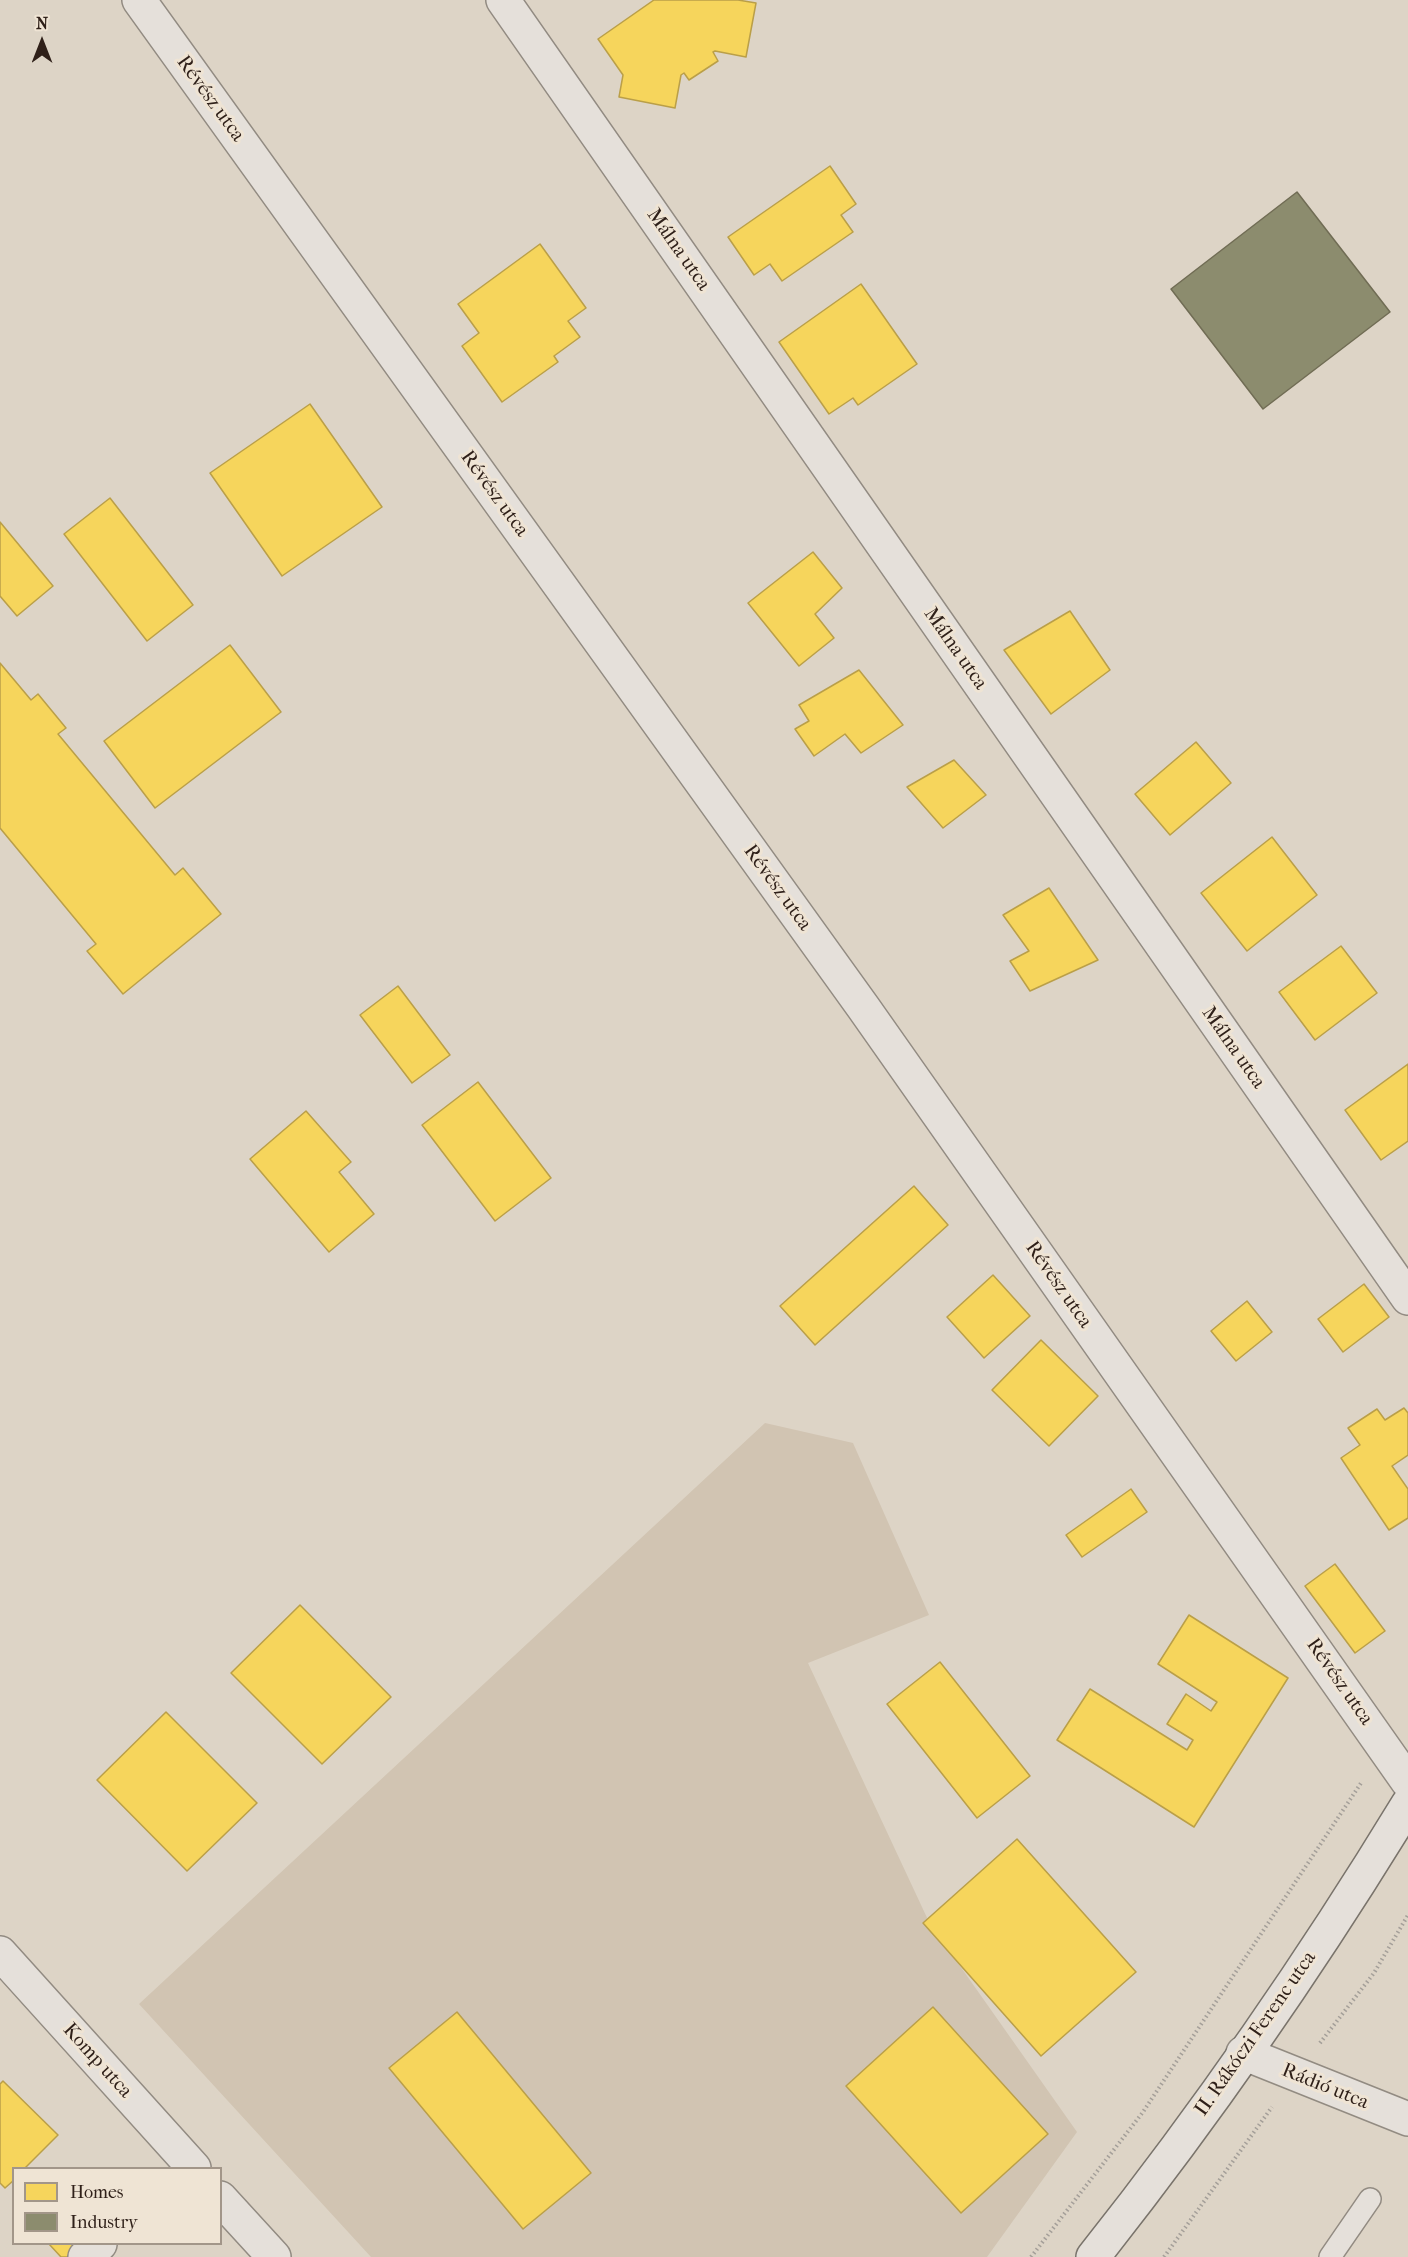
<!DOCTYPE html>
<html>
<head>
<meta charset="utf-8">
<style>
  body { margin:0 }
  #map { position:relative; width:1408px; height:2257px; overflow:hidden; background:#ddd4c6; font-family:"IM FELL French Canon",serif }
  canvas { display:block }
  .legend { position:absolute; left:12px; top:2167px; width:210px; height:78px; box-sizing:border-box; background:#efe4d4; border:2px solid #a29689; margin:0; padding:8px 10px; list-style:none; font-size:18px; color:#2f2019 }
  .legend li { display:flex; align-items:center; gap:12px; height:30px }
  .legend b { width:30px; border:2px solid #a29689 }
  .north { position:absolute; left:12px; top:12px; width:60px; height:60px; -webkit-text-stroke:4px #efe4d4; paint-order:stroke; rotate:0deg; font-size:16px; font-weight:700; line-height:24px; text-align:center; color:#2f2019 }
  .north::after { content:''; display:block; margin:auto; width:21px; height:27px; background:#2f2019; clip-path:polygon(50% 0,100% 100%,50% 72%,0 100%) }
</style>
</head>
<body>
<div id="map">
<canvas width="1408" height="2257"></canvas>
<ul class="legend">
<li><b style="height:16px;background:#f6d55c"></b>Homes</li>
<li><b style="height:16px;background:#8c8c6e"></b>Industry</li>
</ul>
<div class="north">N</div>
</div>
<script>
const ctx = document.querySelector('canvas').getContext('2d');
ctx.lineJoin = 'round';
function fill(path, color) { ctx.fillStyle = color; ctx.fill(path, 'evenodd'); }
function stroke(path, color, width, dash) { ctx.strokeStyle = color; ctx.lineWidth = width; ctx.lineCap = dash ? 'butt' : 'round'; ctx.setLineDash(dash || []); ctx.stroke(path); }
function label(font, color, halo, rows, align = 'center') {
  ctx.font = font + ' "IM FELL French Canon",serif'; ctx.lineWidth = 6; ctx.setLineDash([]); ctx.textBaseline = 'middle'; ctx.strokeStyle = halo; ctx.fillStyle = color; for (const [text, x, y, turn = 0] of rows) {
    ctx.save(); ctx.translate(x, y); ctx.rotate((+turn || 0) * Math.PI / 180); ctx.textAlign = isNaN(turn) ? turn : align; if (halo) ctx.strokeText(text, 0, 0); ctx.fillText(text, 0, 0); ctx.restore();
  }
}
fill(new Path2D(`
  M765,1423L853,1443L929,1615L808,1663L929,1922L1077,2132L987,2257H371L139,2004Z`), '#d1c4b2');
const homes = new Path2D(`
  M654,0H738L756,3L746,57L715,51L713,52L718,61L689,80L684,73L681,75L675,108L619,97L623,75L598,39Z
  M830,166L856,204L841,215L853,232L782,281L770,264L754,275L728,237Z
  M540,244L586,308L568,321L580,337L554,356L558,362L502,402L462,346L479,333L458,304Z
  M861,284L917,364L858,405L853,398L829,414L779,342Z
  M310,404L382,507L282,576L210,473Z
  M110,498L193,605L147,641L64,534Z
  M0,522L53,586L17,616L0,596Z
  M813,552L842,588L815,614L834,638L799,666L748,603Z
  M1070,611L1110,670L1051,714L1004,650Z
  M230,645L281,712L155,808L104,741Z
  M0,663L31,700L38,694L66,728L58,734L175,875L183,868L221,914L123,994L87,951L96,944L0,828Z
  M859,670L903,725L861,753L845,734L814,756L795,729L809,721L799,705Z
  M1196,742L1231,783L1170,835L1135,794Z
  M954,760L986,795L943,828L907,787Z
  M1272,837L1317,895L1247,951L1201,893Z
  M1049,888L1098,960L1030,991L1010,961L1029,951L1003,915Z
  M1341,946L1377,993L1315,1040L1279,992Z
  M398,986L450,1055L412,1083L360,1015Z
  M1408,1064V1141L1381,1160L1345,1110Z
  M478,1082L551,1178L495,1221L422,1125Z
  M306,1111L351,1162L339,1172L374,1214L329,1252L250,1159Z
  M914,1186L948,1225L815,1345L780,1306Z
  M993,1275L1030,1316L984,1358L947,1317Z
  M1364,1284L1389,1317L1343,1352L1318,1319Z
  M1247,1301L1272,1332L1236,1361L1211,1331Z
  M1041,1340L1098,1396L1049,1446L992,1390Z
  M1404,1408L1408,1413V1455L1392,1466L1408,1489V1518L1389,1530L1341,1458L1360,1445L1348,1428L1377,1409L1385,1420Z
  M1131,1489L1147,1512L1082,1557L1066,1535Z
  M1335,1564L1385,1631L1355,1653L1305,1586Z
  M300,1605L391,1697L322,1764L231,1673Z
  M1189,1615L1288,1678L1194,1827L1057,1740L1090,1689L1187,1750L1193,1740L1167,1724L1186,1694L1211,1711L1217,1702L1158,1664Z
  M940,1662L1030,1776L977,1818L887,1704Z
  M166,1712L257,1803L187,1871L97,1780Z
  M1017,1839L1136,1972L1041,2056L923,1923Z
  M933,2007L1048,2134L961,2213L846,2086Z
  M457,2012L591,2173L523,2229L389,2068Z
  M3,2081L58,2135L25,2168H14V2180L5,2188L0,2183V2084Z
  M49,2244H85L70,2257H61Z`);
fill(homes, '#f6d55c');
stroke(homes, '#ba9f48', 1.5);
const industry = new Path2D(`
  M1297,192L1390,312L1263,409L1171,289Z`);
fill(industry, '#8c8c6e');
stroke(industry, '#706c54', 1.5);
const service = new Path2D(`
  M1330,2257L1370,2199`);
const minor = new Path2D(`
  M139,0L863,1007L1408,1782
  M503,0L1408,1298
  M0,1953L194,2168
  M1243,2053L1408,2119
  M220,2198L274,2257
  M85,2257L100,2244`);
const secondary = new Path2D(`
  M1093,2257C1207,2113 1313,1960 1408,1804`);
stroke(service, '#928b82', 24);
stroke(minor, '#928b82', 36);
stroke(secondary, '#79736b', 36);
stroke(new Path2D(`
  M1320,2043L1374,1973L1408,1915
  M1031,2257L1143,2112L1361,1783
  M1164,2257L1272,2107`), '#a49f99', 4, [1.5, 3]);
stroke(service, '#e5e0da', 21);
stroke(minor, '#e5e0da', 33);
stroke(secondary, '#e5e0da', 33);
label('20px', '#2f2019', '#efe4d4', [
  ["Révész utca",210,99,54],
  ["Málna utca",678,250,55],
  ["Révész utca",494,494,54],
  ["Málna utca",955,649,55],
  ["Révész utca",777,888,54],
  ["Málna utca",1233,1048,55],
  ["Révész utca",1058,1285,55],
  ["Révész utca",1339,1682,55],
  ["II. Rákóczi Ferenc utca",1256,2034,-55],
  ["Komp utca",97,2061,48],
  ["Rádió utca",1325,2087,22]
]);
</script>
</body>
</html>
